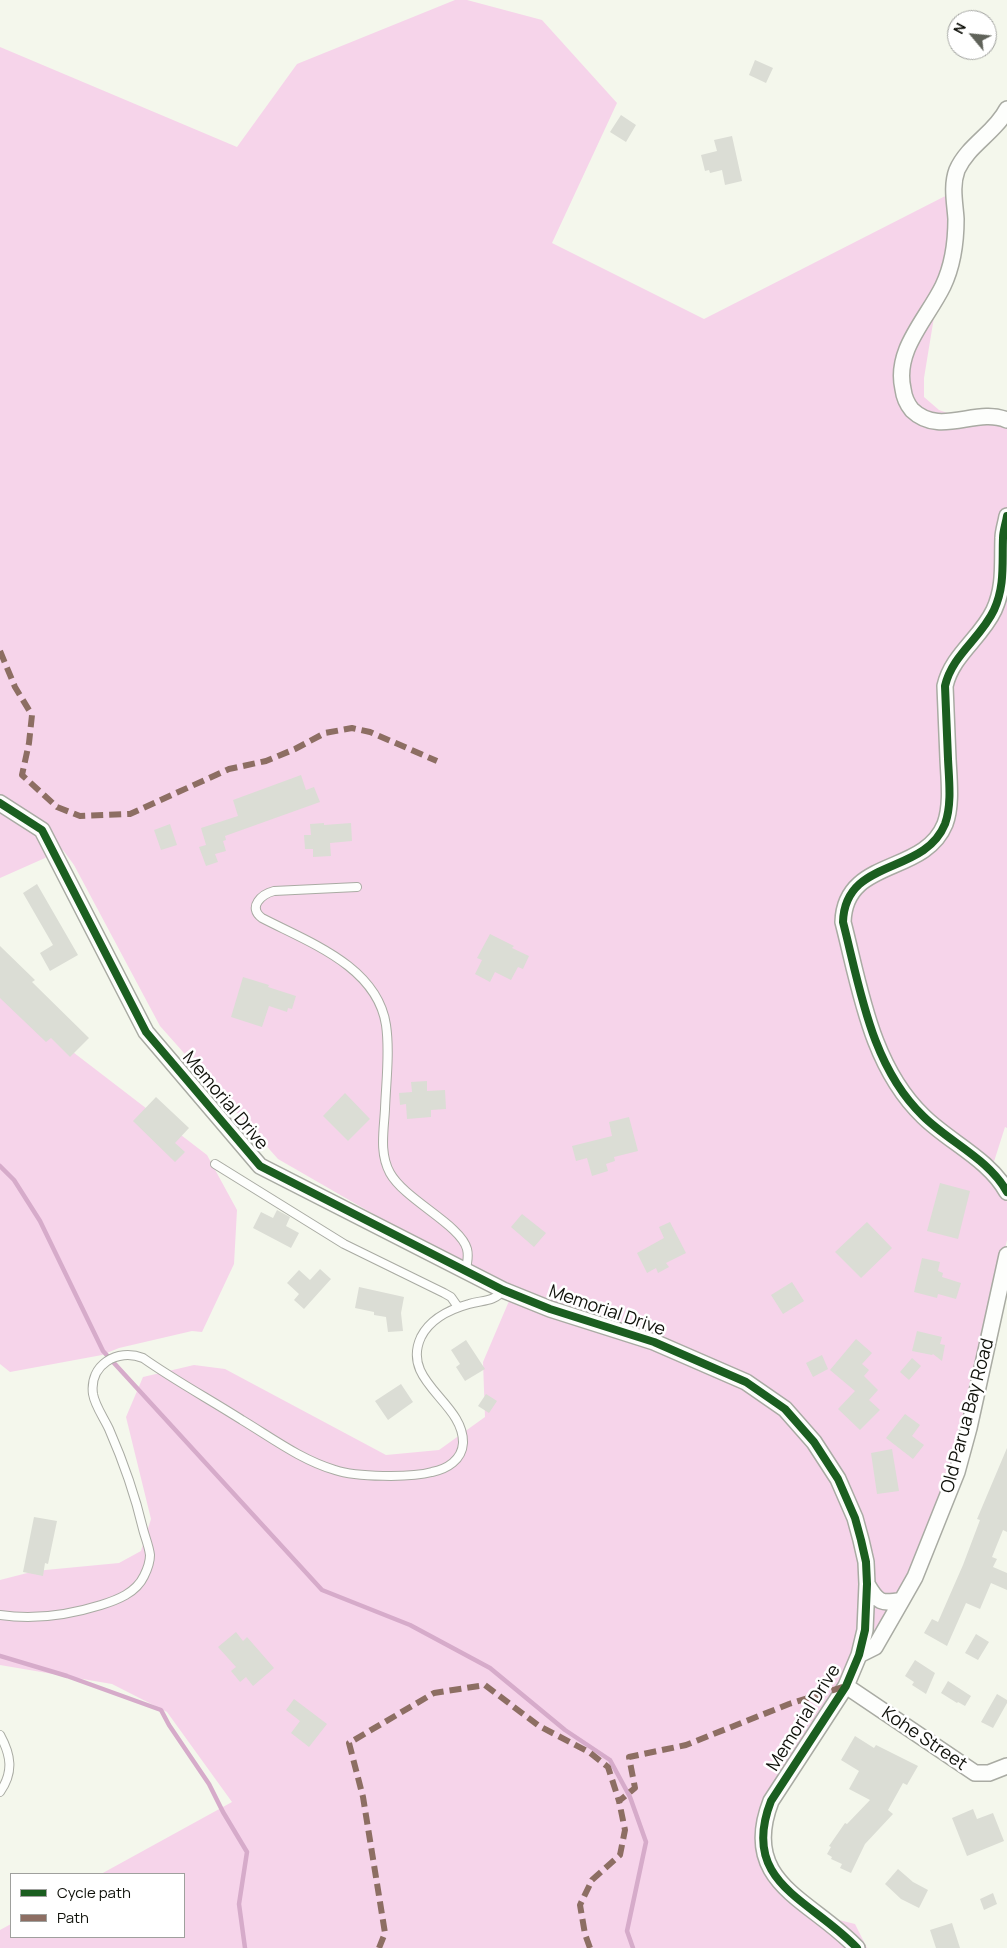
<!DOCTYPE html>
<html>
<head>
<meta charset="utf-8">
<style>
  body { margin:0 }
  #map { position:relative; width:1007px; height:1948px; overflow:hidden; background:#f4f7ec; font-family:Manrope,sans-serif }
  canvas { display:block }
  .legend { position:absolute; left:10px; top:1873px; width:175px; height:65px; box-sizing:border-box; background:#fff; border:1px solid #9fa09d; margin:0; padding:6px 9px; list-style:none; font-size:15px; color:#0f110a }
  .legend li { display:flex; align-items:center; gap:10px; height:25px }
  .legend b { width:25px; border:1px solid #9fa09d }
  .north { position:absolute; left:947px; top:10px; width:50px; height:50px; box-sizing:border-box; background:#fff; border:1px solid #9fa09d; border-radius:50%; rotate:298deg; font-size:14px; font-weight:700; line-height:20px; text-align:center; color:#0f110a }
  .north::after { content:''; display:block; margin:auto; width:18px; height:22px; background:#5f6259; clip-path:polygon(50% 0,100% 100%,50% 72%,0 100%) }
</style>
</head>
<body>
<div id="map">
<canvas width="1007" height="1948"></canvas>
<ul class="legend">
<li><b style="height:6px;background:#1b5e20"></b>Cycle path</li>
<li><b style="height:6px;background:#8d6e63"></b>Path</li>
</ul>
<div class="north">N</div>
</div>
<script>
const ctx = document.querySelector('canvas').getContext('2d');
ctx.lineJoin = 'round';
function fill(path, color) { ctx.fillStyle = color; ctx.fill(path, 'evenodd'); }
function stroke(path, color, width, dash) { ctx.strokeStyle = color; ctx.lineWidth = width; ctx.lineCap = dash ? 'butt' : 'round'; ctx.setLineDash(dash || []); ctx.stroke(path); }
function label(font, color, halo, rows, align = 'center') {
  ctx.font = font + ' Manrope,sans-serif'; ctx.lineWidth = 5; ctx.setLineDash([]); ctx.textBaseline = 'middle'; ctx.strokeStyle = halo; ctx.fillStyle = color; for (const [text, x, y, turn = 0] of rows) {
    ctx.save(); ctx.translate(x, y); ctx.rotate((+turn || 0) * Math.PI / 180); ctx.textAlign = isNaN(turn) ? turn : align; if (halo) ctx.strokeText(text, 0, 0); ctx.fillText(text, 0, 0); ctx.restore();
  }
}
fill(new Path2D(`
  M455,0H467L542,20L617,103L552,243L704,319L961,188L949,270L934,317L924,378V397L939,410L975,423L987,422L1007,429V1128L1005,1127L991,1171L1007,1202V1240L957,1466L900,1602L757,1828L799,1910L855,1924L867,1948H0V1930L11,1924V1937H184V1874H101L232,1802L167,1712L112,1684L0,1665V1580L35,1571L119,1563L141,1551L151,1519L126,1417L143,1377L194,1365L225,1369L386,1455L439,1450L485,1417L483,1362L512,1294L278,1159L160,1026L74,865L63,850L0,878V47L237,147L297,64Z
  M0,996L207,1155L237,1210L234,1264L202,1332L192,1331L119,1348L102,1355L10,1372L0,1364Z`), '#f6d4ea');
stroke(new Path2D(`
  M0,1166L14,1180L40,1221L103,1351L322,1590L410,1625L490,1668L565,1730L610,1760L630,1797L646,1842L627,1931L633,1948
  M0,1656L67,1676L161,1710L169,1725L209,1784L223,1812L247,1852L239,1904L245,1948`), '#d6abca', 4.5);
fill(new Path2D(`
  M755,60L773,68L766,83L749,75Z
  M621,115L636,125L626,142L610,132Z
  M732,136L742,181L725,185L722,170L710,173L709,170L705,171L701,155L717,151L714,140Z
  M301,775L306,790L314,787L320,802L225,836L226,840L223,841L226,851L215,854L218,862L206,866L199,847L206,845L201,828L238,816L233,800Z
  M324,823V825L351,823L352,841L330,843L331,856L313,857V849H305L304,835H311L310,824Z
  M170,824L177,845L161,850L154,830Z
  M37,884L78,955L50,971L40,953L53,945L23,893Z
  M490,934L514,946L512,948L529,956L523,969L518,967L511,980L495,972L490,982L475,974L482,960L477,958Z
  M0,946L35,980L32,982L89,1038L70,1057L51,1038L46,1042L0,998Z
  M243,977L269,985L268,987L296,996L292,1009L288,1008L287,1012L269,1006L262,1027L231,1017Z
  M427,1081V1091L445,1090L446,1109L431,1110V1117L407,1119L406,1104L400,1105L399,1093L412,1092L411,1082Z
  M345,1093L370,1119L348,1141L323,1116Z
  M156,1097L189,1128L175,1143L185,1152L175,1162L133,1121Z
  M629,1117L638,1151L614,1157L615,1161L606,1164L608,1171L592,1176L587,1158L576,1161L572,1146L612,1136L609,1122Z
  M940,1183L970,1191L958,1239L927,1231Z
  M277,1210L290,1217L286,1226L299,1233L291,1248L253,1228L261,1212L273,1218Z
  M522,1214L546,1233L534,1247L511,1227Z
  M670,1222L686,1253L666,1263L669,1267L658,1273L656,1268L647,1273L637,1253L664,1238L659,1227Z
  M867,1222L892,1248L861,1278L835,1252Z
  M922,1258L940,1262L938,1271L943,1273L942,1277L961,1283L956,1299L938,1294L937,1298L914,1292Z
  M320,1269L331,1279L304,1309L294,1300L299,1294L287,1283L299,1270L310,1280Z
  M792,1282L804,1301L783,1314L771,1295Z
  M359,1287L404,1297L401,1313L403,1331L388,1332L386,1317L374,1315V1312L355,1308Z
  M917,1331L942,1337L940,1344L945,1345L942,1361L933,1354L932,1355L912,1351Z
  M856,1339L872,1353L862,1364L869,1370L864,1376L878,1390L869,1400L880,1410L860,1430L838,1409L855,1391L830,1370Z
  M466,1340L485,1369L465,1381L456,1367L460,1364L451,1350Z
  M822,1355L828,1369L813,1377L806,1363Z
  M912,1358L921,1366L909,1380L900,1372Z
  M401,1384L413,1402L388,1420L375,1401Z
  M486,1394L497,1401L489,1413L478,1406Z
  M905,1414L920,1425L912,1436L924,1445L913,1459L886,1438Z
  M1007,1448V1532L1003,1530L992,1557L997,1559L993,1567L1007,1573V1590L991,1583L980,1609L966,1603L947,1646L924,1633L932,1619L938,1622L963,1565L980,1520L977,1519Z
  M892,1449L899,1491L877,1494L871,1453Z
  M34,1517L57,1521L48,1564L45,1563L43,1576L23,1572Z
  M236,1632L243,1641L247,1637L274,1668L253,1686L246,1677L240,1682L231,1671L236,1667L218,1647Z
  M976,1634L989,1642L978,1660L965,1653Z
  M915,1660L935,1673L926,1694L912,1685L914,1682L905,1676Z
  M948,1681L971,1696L965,1706L958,1702L957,1703L941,1693Z
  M997,1694L1007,1700V1703L993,1728L981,1722Z
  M294,1699L327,1724L309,1747L291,1733L300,1721L286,1710Z
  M855,1736L874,1748L876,1745L918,1766L907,1785L903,1783L888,1810L893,1814L865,1844L851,1873L840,1868L842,1864L831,1859L832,1857L827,1854L831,1847L829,1846L845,1823L847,1824L870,1800L849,1789L859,1771L841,1760Z
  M973,1809L977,1819L993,1813L1004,1841L967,1856L952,1818Z
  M898,1869L913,1882L928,1890L919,1908L901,1899L885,1884Z
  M993,1893L997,1904L984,1910L980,1899Z
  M952,1923L960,1948H936L930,1930Z`), '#dbddd5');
const lane = new Path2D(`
  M357,887L274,891C262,894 247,907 262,918C308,942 377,966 386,1025C390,1052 386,1082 385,1109C384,1130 379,1153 390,1173C405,1200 461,1225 467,1249C469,1257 467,1265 465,1272
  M215,1164L344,1244L444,1293L451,1297L458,1307
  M0,1615C33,1620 69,1615 101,1605C117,1600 136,1593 144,1576C147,1570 150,1562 150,1555C149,1546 145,1537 143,1529C135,1495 123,1461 109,1429C104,1418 95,1406 93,1394C89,1365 117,1348 143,1358C174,1380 209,1399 242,1420C272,1438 301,1460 335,1470C356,1477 410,1478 432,1472C447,1469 462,1460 463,1443C464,1402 400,1382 421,1337C430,1319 451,1309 469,1304C482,1300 495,1302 503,1290
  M0,1735C11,1755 14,1772 0,1792`);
const street = new Path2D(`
  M1007,109C995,133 968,145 957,170C951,186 955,203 956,219C956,242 953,265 943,286C927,319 894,350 903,389C904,397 907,404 912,410C940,437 976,407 1007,420
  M1007,516C1006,523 1003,531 1003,538C1002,564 1005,586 994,610C981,638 952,655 945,686C946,711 947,735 948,759C949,780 952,805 945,824C924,876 845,857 843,922C860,988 871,1066 923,1116C949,1142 989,1159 1007,1192
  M0,803L42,830L146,1032L260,1166L503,1290L550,1309L654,1342L746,1382L785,1409L814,1442L838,1479L855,1518L861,1540L866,1562L867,1584L865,1630L859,1655L846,1686L771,1801C739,1883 811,1899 857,1948
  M867,1584C878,1603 881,1604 902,1600
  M859,1655L875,1647L902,1600L915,1577L957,1472L969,1428L1007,1255
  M846,1686L975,1773H989L1007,1766`);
stroke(lane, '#a9aba3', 10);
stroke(street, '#a9aba3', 18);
stroke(lane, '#fdfefc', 8);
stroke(street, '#fdfefc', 15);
stroke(new Path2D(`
  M0,651L15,687L32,715L29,743L22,775L57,807L80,816L130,814L229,769L266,761L295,749L325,733L352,728L370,732L437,761
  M379,1948L385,1933L363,1797L349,1743L434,1693L485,1685L539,1726L589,1752L608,1767L619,1801L635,1788L629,1757L686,1745L789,1704L846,1686
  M590,1948L585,1934L580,1905L592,1880L620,1855L625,1830L619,1801`), '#8d6e63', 6, [12, 6]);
stroke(new Path2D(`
  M1007,516C1006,523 1003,531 1003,538C1002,564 1005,586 994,610C981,638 952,655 945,686C946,711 947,735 948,759C949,780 952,805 945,824C924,876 845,857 843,922C860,988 871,1066 923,1116C949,1142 989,1159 1007,1192
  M0,803L42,830L146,1032L260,1166L503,1290L550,1309L654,1342L746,1382L785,1409L814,1442L838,1479L855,1518L861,1540L866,1562L867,1584L865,1630L859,1655L846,1686L771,1801C739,1883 811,1899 857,1948`), '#1b5e20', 8);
label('18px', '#0f110a', '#fff', [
  ["Memorial Drive",225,1101,50],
  ["Memorial Drive",607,1311,19],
  ["Old Parua Bay Road",968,1416,-75],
  ["Memorial Drive",804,1718,-58],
  ["Kohe Street",924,1739,34]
]);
</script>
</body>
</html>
